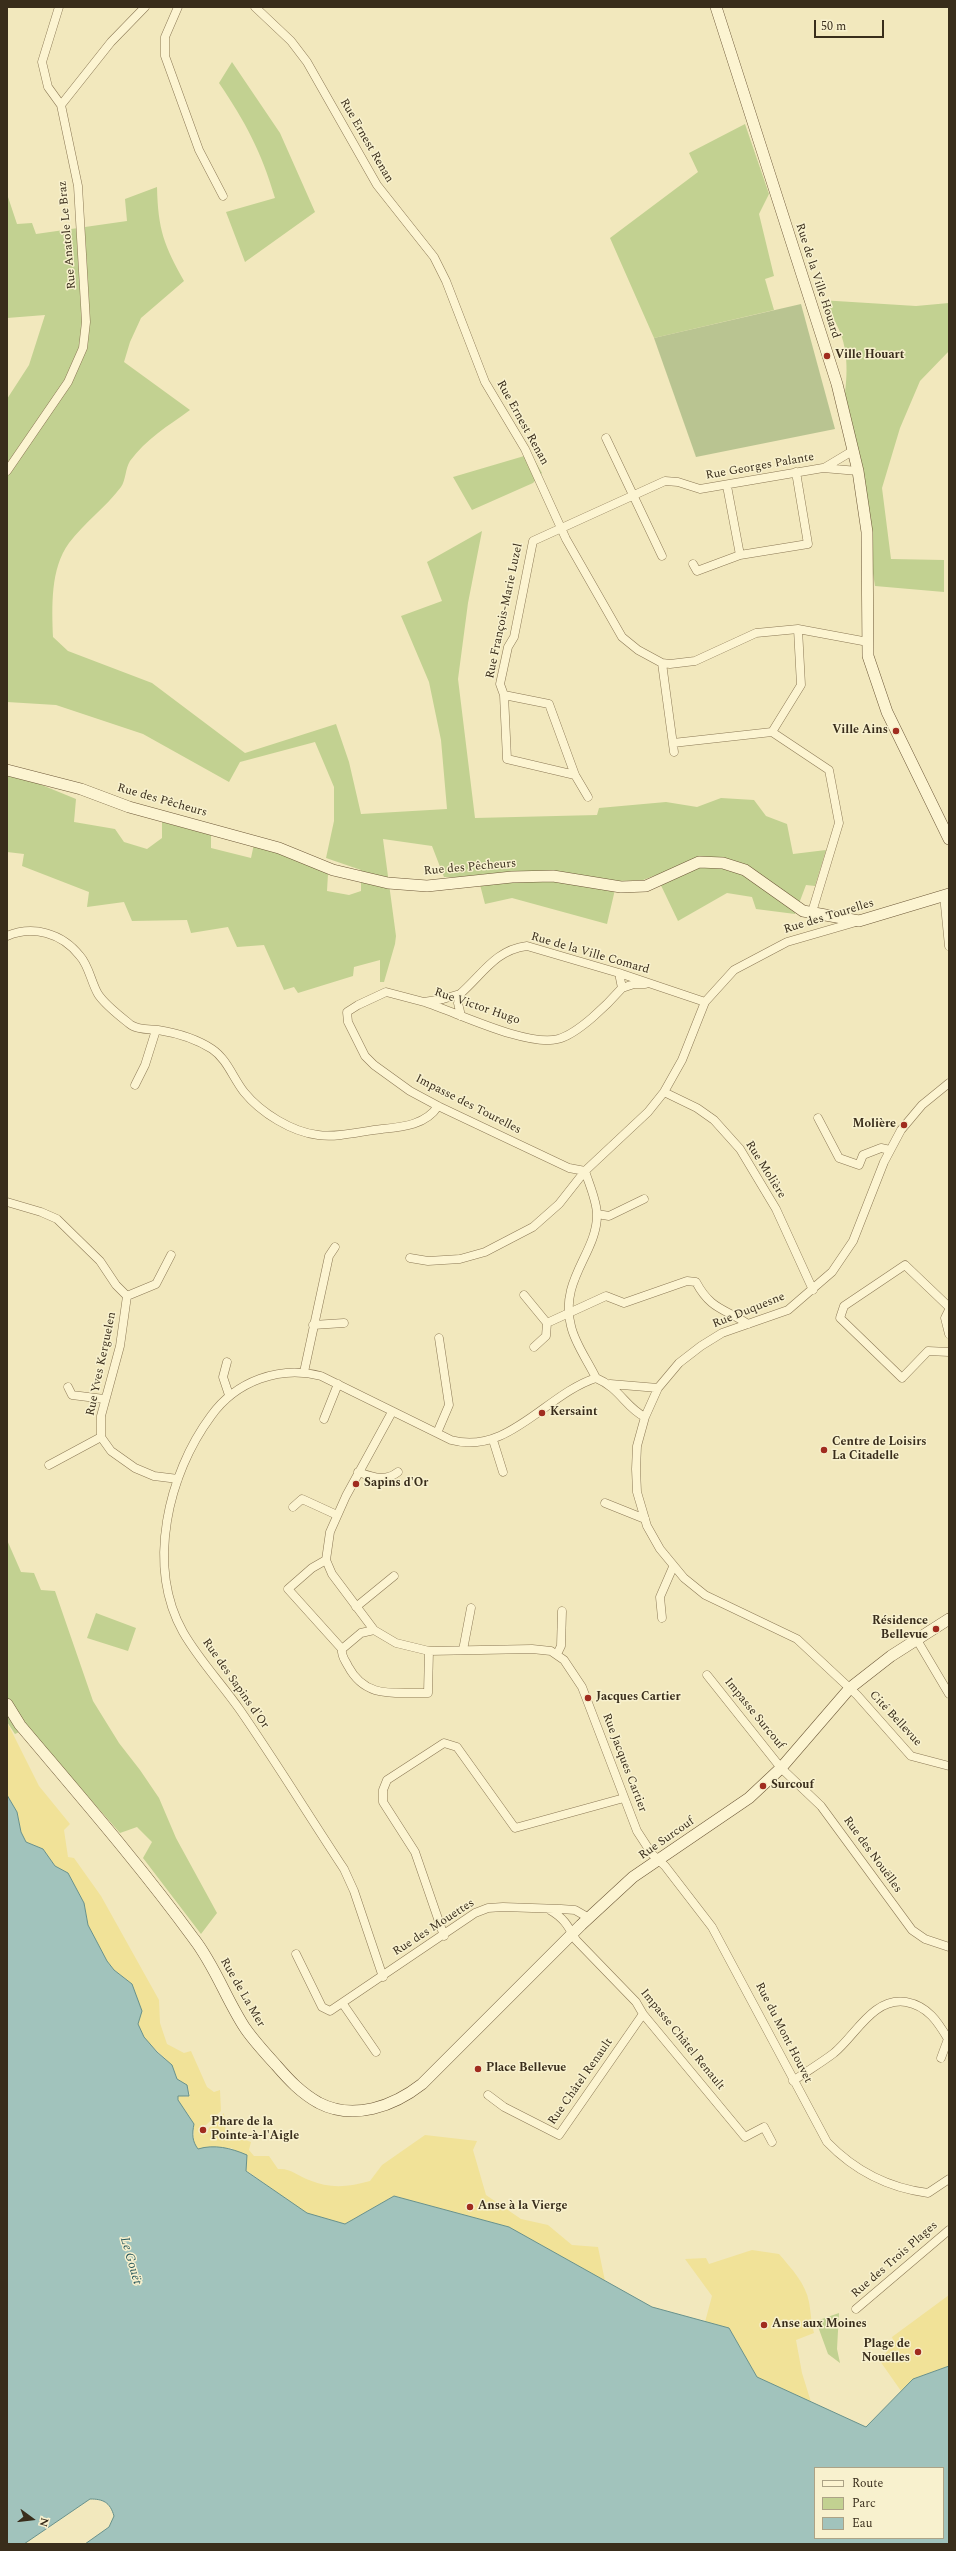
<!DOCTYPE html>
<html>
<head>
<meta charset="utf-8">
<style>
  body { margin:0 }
  #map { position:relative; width:956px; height:2551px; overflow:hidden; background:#f2e8bd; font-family:Spectral,serif }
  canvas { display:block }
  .frame { position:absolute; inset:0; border:8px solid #392d1b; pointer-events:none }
  .legend { position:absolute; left:814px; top:2467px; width:130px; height:72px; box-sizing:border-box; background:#f8f1ce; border:1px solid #aca386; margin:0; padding:5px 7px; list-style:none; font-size:12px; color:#392d1b }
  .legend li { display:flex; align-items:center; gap:8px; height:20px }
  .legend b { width:20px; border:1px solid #aca386 }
  .north { position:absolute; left:12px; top:2499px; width:40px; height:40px; -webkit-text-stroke:3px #f8f1ce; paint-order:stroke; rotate:105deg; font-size:11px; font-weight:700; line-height:16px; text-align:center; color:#392d1b }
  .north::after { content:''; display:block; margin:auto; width:14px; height:18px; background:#392d1b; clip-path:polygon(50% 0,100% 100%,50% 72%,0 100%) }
  .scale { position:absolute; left:814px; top:20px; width:70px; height:18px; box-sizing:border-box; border:2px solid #392d1b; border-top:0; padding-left:5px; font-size:12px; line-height:14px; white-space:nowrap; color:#392d1b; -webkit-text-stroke:3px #f8f1ce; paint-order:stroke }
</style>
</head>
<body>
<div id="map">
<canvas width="956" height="2551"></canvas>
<div class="frame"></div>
<ul class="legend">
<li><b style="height:5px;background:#fcf4d1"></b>Route</li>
<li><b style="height:11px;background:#c2d191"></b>Parc</li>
<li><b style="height:11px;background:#a1c3bc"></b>Eau</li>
</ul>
<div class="north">N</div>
<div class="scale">50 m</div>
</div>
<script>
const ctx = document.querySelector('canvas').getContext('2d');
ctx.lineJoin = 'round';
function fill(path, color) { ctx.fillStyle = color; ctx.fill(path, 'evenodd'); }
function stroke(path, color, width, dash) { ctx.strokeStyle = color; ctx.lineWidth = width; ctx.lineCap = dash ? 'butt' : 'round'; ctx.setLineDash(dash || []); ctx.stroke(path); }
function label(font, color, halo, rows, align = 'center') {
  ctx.font = font + ' Spectral,serif'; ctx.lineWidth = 3; ctx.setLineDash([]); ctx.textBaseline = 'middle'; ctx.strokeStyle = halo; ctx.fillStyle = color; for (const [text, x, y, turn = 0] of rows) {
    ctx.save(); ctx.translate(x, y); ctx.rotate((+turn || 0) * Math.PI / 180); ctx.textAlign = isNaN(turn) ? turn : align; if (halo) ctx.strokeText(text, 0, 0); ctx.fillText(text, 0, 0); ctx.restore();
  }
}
fill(new Path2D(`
  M232,62L280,133L315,212L245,262L226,212L275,198C261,151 246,123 219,83Z
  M745,124L769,194L759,214L774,276L765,279L774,310L654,338L610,238L698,172L689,153Z
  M157,187C158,230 164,245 184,281L141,318L130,342L124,362L190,410C168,426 146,439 130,461C125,469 126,480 121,487C106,507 84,523 69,543C50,569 52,607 53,637L68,651L152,683L245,753L336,724L349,762L361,814L447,809L441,740L429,682L401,616L442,601L427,562L482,531L468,603L458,679L475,818L597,815L599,808L666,802L697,807L721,798L754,800L766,816L787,824L793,854L826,850L815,886L806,885L795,914L756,909L752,897L727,893L678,921L656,875L643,880L617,881L607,924L512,898L485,904L478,877H444L432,846L383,839L396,936L395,944L384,982H380V960L354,967L353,976L298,993L294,987L284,990L264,945L237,947L228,927L191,933L187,920L132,921L124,902L87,907L89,892L22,866L24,854L7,852V776L32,781L76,799L74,822L115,829L124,842L147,849L162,838V822L211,835V848L251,858L254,844L297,860L328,874L327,891L349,895L361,891V870L326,858L334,821V787L315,742L240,762L229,782L143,734L56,705L7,702V399L29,365L45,315L7,318V194L17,224L32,223L36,234L127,221L125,199Z
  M820,300L916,306L949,303V351L920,381L900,428L882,488L891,559L944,560V592L875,586L845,394C848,368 848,343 834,320C829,312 823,310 820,300Z
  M531,454L542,473L533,483L472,510L453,477Z
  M7,1540L21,1572L34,1573L41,1590L55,1591L93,1701L119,1743L140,1770L159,1798L176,1838L217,1913L201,1934L143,1858L152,1842L137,1827L120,1833L28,1728L15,1734L7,1722Z
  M96,1613L136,1628L128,1651L87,1638Z
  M839,2313L837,2349L840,2363L828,2354L816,2321Z`), '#c2d191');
fill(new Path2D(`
  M7,1722L39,1786L70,1824L64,1830L68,1857L74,1858L101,1896L159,2000L160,2023L167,2044L184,2053L191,2051L207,2087L214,2092L220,2090L221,2111L206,2125L200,2126L199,2133L207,2134L209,2128L224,2113L226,2137L234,2136L251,2142L249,2150L254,2156H269L278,2169C291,2168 298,2176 309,2180C330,2189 349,2187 370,2181L382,2165L425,2135L477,2141L473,2150L486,2195L521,2219L548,2225L572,2245L598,2247L605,2281L509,2227L394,2196L345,2224L307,2214L246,2170L232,2148L198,2149C190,2138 196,2134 193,2124C191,2113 178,2107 178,2095L187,2097L190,2094L187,2086L177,2079C173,2060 156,2053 145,2038C135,2024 135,2002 132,1984L114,1970L107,1961L88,1925L84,1903L68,1873L55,1866L43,1849L26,1842L21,1832L17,1812L7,1795Z
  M752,2250L779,2254C791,2268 806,2284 809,2302C811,2313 811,2322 814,2333L796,2340L802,2373L811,2402L757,2377L729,2328L705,2322L712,2296L685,2259L706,2258L709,2264Z
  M949,2295V2366L913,2379L901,2391L880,2361L894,2342L892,2337Z`), '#f1e298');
fill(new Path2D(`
  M801,304L835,429L696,457L654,338Z`), '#b9c491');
const water = new Path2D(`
  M7,1795L17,1812L21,1832L26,1842L43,1849L55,1866L68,1873L84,1903L88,1925L107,1961L114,1970L132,1984L142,2011L138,2024L144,2037L157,2052L172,2065L177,2079L187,2085L189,2096H178V2100L194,2124C192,2134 192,2141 198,2149C214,2144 231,2148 247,2155L246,2171L307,2213L345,2224L394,2196L509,2227L652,2307L729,2328L757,2377L866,2427L913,2379L949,2366V2544H85L109,2527L114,2516C110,2502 103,2499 90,2499L24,2544H7ZM815,2468H943V2538H815Z`);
fill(water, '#a1c3bc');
stroke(water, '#68918b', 1);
const street = new Path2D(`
  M178,7L165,37V56L199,150L223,196
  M255,7L291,41L307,62L377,185L434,257L446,281L485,382L525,449L566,539L622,637L638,650L662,663L670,664L695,661L756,633L798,629L868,642
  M61,105L111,42L145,7
  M606,438L662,556
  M824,468L854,450
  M7,471L68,382L83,348L86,322L78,186L61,105L48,87L42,62L59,7
  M727,486L740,555
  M693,564L697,571L740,555L808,544L796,472
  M662,663L674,752
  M504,695L549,704L575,775L588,797
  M772,732L829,770L839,823L812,912
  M772,732L801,685L798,629
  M673,743L772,732
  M575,775L507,759L504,695L500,684L508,647L514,637L533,541L665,481L678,482L700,489L823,468L858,471
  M944,895L949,946
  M7,936C33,925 62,933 80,956C89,966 91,982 98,994C105,1005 121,1017 131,1025C138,1030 150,1029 158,1030C177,1033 195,1038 212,1049C227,1059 233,1078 244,1092C261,1113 292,1132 318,1135C338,1138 362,1131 382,1129C402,1127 426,1125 438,1106
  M622,988L634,984H645
  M460,994L443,999L424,1002L386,992L358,1005L347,1012L348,1022L365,1056L374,1065L410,1091L438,1106L569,1168L585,1171
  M427,1003C458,1013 527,1047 558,1039C578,1034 608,1004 622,988L619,973
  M461,1016L458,1003L460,994C483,974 495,950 527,946L619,973L705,1002
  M949,1083L922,1105L901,1130L884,1162L853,1241L832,1272L788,1310L722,1333L701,1346L679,1363L658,1388L645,1417L637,1446L636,1469L637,1492L647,1526L660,1549L684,1578L705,1595L797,1639L857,1695L911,1756L949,1766
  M135,1085L145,1065L156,1030
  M664,1092L697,1108L714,1120L740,1149L776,1209L813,1290
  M818,1118L839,1158L859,1165L863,1155L881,1148L890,1150
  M585,1171C589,1184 597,1201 597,1215C597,1253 559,1280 571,1326C575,1344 588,1361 596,1378
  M7,1202L41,1212L57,1219L100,1261L116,1285L127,1296L120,1346L101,1416V1437L111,1451L135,1468L154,1476L178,1479
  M597,1214L609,1216L644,1199
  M410,1258L428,1261L460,1259L485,1252L533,1227L559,1204L585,1171L648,1112L664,1092L682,1060L705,1002L734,970L787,942L856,922
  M524,1295L547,1323L606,1296L624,1303L687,1281L696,1282C711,1310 724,1308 748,1324
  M127,1296L156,1284L171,1255
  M949,1307L905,1265L844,1306L840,1318L902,1378L928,1351L949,1352
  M949,1310L945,1318L949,1334
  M313,1325L344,1323
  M534,1347L546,1336L547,1323
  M227,1362L223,1377L229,1395
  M304,1372L329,1256L335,1247
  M610,1384L658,1388
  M68,1387L72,1395L104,1399
  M392,1412L346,1496L330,1532L326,1560L332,1574L374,1630L396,1643L429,1651L532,1649L551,1651L564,1660L582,1687L637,1831L652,1854L665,1866L712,1927L827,2142C854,2170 889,2188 928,2193L949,2179
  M324,1419L338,1384
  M437,1433L449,1405L439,1338
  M493,1440L503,1472
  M49,1465L101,1437
  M358,1472C373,1477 385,1482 398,1472
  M605,1503L645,1519
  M293,1507L302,1499L337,1515
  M326,1560L312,1568L288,1589L342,1649
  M356,1607L394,1576
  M662,1618L660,1597L673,1567
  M374,1630L361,1633L342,1649C341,1656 345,1660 348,1666C366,1700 395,1692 428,1693L429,1651
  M917,1640L949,1694
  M463,1650L471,1608
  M557,1654L561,1646L562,1611
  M707,1675L781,1768L821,1806L912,1930L925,1939L949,1947
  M550,1910C564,1918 568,1926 576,1940L636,2002L643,2014L745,2137L764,2127L772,2142
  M444,1936L415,1852L383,1802V1790L387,1780L444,1743L457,1747L515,1828L624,1798
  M296,1954L322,2007L330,2011L475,1913L488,1908L503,1907L561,1909L575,1910L589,1918
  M383,1977L354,1891L344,1869C309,1816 276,1762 240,1710C222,1684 199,1660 183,1632C146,1566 168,1474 211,1416C236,1381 280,1365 321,1376L451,1440C508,1456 546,1394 596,1378C620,1388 626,1408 645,1417
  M343,2004L376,2052
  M793,2081C807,2071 821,2063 834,2053C856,2035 873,1997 906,2002C928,2006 938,2022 948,2039L941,2058
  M488,2095L504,2107L559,2135L643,2014
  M856,2309L949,2230`);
const secondary = new Path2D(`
  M716,7L837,384L858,471L867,532L868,656L887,712L949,839
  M7,770L81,789L129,807L279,848L333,870L388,883L427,886L512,877L553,876L621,887L646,886L699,862L723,863L745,870L803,911L859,921L949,894
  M7,1704L20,1725C79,1795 140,1865 194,1939C215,1966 226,1999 245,2028C254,2041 265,2053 276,2065C289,2080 301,2093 319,2103C354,2121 394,2106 422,2084L581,1925L633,1877L749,1798L781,1768L850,1688L891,1656L949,1619`);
stroke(street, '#8b7855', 9);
stroke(secondary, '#6d5838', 12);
stroke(street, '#fcf4d1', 8);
stroke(secondary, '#fcf4d1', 11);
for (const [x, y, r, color] of [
  [827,356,4,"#a02c1f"],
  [896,731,4,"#a02c1f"],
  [904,1125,4,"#a02c1f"],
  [542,1413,4,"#a02c1f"],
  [824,1450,4,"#a02c1f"],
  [356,1484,4,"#a02c1f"],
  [936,1629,4,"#a02c1f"],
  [588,1698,4,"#a02c1f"],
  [763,1786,4,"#a02c1f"],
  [478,2069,4,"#a02c1f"],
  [203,2130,4,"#a02c1f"],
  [470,2207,4,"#a02c1f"],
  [764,2325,4,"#a02c1f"],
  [918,2352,4,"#a02c1f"]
]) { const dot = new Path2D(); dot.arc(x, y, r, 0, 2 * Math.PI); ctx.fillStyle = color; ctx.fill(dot); stroke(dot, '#f8f1ce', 1.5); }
label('12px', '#392d1b', '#f8f1ce', [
  ["Rue Ernest Renan",366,141,60],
  ["Rue Anatole Le Braz",68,235,-95],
  ["Rue de la Ville Houard",817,281,72],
  ["Rue Ernest Renan",522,423,61],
  ["Rue Georges Palante",760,467,-10],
  ["Rue François-Marie Luzel",505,611,-78],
  ["Rue des Pêcheurs",162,801,16],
  ["Rue des Pêcheurs",470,868,-5],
  ["Rue des Tourelles",829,917,-17],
  ["Rue de la Ville Comard",590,954,16],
  ["Rue Victor Hugo",477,1007,19],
  ["Impasse des Tourelles",468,1105,27],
  ["Rue Molière",765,1170,58],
  ["Rue Duquesne",749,1311,-22],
  ["Rue Yves Kerguelen",102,1364,-78],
  ["Rue des Sapins d'Or",235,1684,55],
  ["Impasse Surcouf",754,1714,51],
  ["Cité Bellevue",895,1719,47],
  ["Rue Jacques Cartier",624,1763,69],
  ["Rue Surcouf",667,1839,-35],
  ["Rue des Nouëlles",872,1855,54],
  ["Rue des Mouettes",434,1928,-33],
  ["Rue de La Mer",242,1993,60],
  ["Rue du Mont Houvet",783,2033,63],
  ["Impasse Châtel Renault",682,2040,51],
  ["Rue Châtel Renault",581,2082,-55],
  ["Rue des Trois Plages",895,2260,-41]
]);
label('bold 12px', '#392d1b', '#f8f1ce', [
  ["Ville Houart",835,356],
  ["Ville Ains",888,731,"right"],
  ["Molière",896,1125,"right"],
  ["Kersaint",550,1413],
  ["Centre de Loisirs",832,1443],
  ["La Citadelle",832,1457],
  ["Sapins d'Or",364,1484],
  ["Résidence",928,1622,"right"],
  ["Bellevue",928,1636,"right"],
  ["Jacques Cartier",596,1698],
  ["Surcouf",771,1786],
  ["Place Bellevue",486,2069],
  ["Phare de la",211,2123],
  ["Pointe-à-l'Aigle",211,2137],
  ["Anse à la Vierge",478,2207],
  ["Anse aux Moines",772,2325],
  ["Plage de",910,2345,"right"],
  ["Nouelles",910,2359,"right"]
], 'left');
label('italic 13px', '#29585b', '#f8f1ce', [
  ["Le Gouët",130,2261,74]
]);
</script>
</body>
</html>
